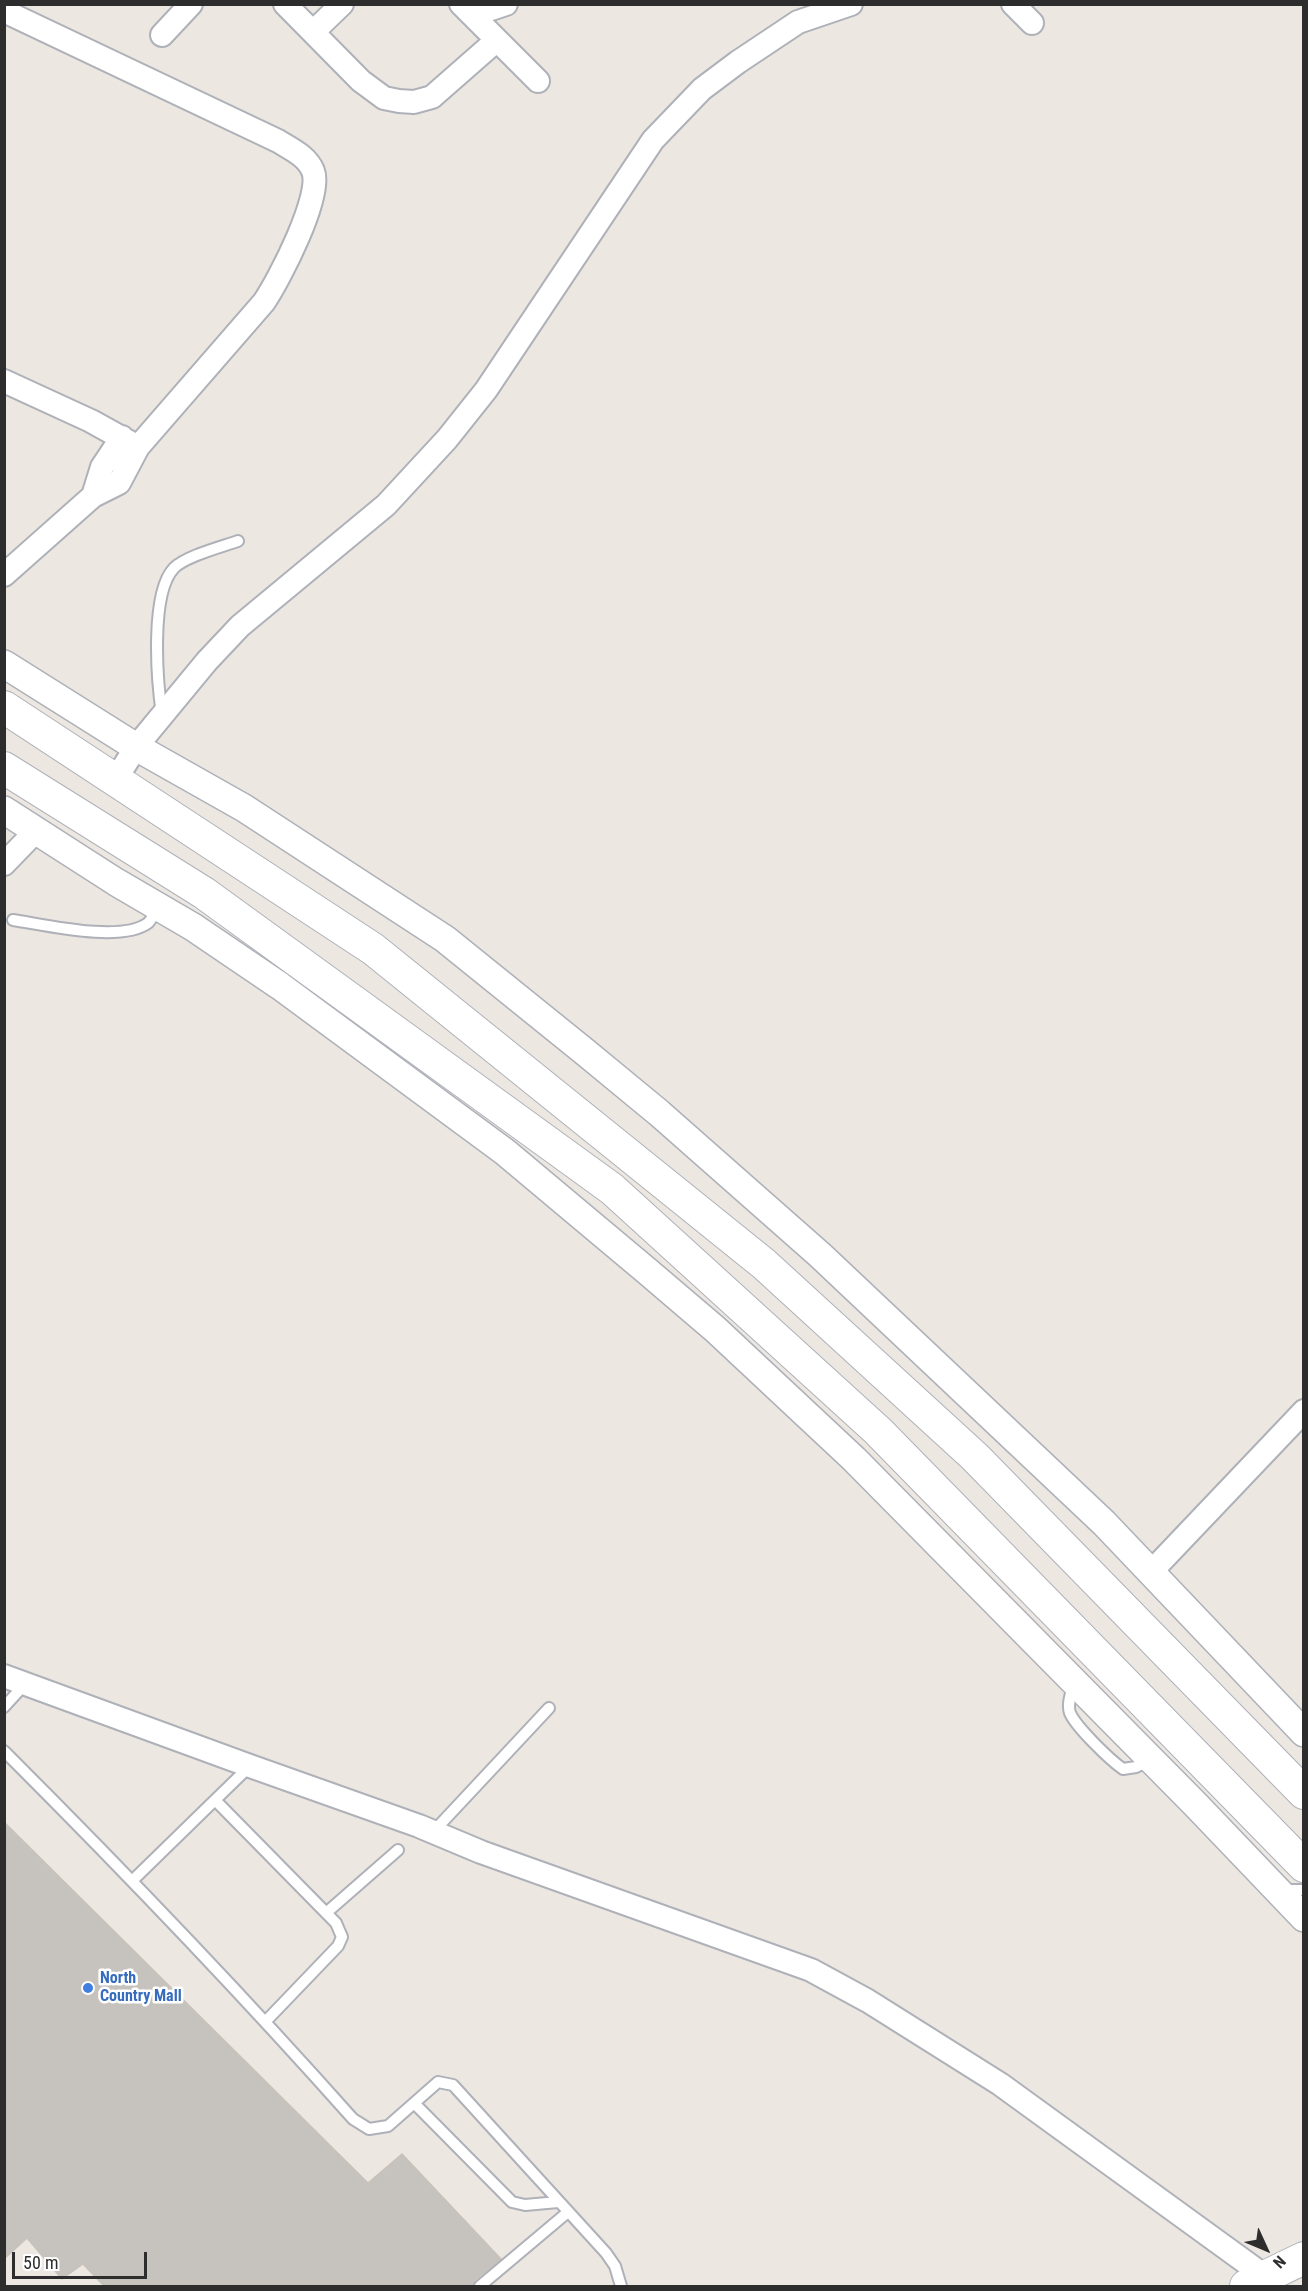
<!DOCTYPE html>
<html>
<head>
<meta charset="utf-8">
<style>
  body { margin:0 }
  #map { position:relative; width:1308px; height:2291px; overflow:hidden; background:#ede7e2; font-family:"Roboto Condensed",sans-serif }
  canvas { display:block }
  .frame { position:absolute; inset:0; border:6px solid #2d2d2d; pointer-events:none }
  .north { position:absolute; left:1236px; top:2219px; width:60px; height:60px; -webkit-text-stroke:4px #fff; paint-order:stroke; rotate:134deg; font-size:16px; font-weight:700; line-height:24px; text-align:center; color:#2d2d2d }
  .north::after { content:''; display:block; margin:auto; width:21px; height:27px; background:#2d2d2d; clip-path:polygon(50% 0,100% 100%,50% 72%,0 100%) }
  .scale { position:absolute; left:12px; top:2252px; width:135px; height:27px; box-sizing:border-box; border:3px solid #2d2d2d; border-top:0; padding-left:8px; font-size:18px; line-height:21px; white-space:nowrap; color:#2d2d2d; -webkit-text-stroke:4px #fff; paint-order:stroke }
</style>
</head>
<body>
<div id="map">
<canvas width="1308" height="2291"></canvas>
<div class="frame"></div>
<div class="north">N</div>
<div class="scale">50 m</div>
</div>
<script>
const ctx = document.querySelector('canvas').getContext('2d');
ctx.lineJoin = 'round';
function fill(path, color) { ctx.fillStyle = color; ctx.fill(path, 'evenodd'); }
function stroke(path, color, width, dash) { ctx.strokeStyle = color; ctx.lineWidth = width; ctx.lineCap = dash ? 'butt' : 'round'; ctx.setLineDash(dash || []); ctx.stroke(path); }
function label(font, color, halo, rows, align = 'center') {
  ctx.font = font + ' "Roboto Condensed",sans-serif'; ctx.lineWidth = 5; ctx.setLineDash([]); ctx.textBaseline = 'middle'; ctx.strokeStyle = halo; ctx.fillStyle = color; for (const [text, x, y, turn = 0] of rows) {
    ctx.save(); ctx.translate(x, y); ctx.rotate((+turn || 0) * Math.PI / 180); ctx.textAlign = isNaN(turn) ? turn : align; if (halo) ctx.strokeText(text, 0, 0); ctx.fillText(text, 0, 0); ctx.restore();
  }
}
const building = new Path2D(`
  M4,1822L368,2183L402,2154L501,2259L475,2280L472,2286H104L83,2264L62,2279L27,2238L4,2259Z`);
fill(building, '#c6c2bd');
stroke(building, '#c9c2bb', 1.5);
const service = new Path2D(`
  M162,714C157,681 150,593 174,568C186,556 221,547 238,541
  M13,920C46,925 121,943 148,923C152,919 155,912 158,907
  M1073,1686C1071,1694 1067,1704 1070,1713C1076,1727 1110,1760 1123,1769L1136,1767L1150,1760
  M4,1707L25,1684
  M4,1751C124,1871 241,1993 353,2119L369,2129L388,2126L438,2082L453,2085L606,2253L615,2266L621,2286
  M215,1800L250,1766
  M434,1831L549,1708
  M133,1880L215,1800L336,1923L342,1937L338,1946L266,2021
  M1283,1890H1304
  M326,1913L398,1850
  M414,2103L512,2202L525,2205L558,2202
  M480,2286L568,2212`);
const minor = new Path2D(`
  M285,4L361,81L384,98L399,101L414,102L432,97L497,40
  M461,4L538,81
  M487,4L491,9L506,4
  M1013,4L1032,23
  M4,11L278,141C291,149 307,156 313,171C323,195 279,280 264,302L138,447L119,483L93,496L4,575
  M313,32L342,4
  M162,35L191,4
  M4,381L91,421L138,447
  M93,496L102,467L122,437
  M116,779L136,747L207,661L240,626L386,505L447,439L486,390L653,140L702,89L738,62L798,22L851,4
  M4,864L36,831
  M1150,1573L1304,1411
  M4,1676L250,1766L419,1826L481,1852L811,1970L868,2001L1000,2084L1266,2277`);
const tertiary = new Path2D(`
  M4,664L136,747L244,808L445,939L585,1052L659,1113L820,1255L1104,1523L1304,1733
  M4,810L116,882L193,927L280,986L505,1152L647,1271L715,1329L854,1459L1196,1805L1304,1918`);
const secondary = new Path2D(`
  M4,707L373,949L764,1264L975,1457L1304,1793
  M4,768L204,893L612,1189L878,1431L1304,1866
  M1246,2286L1304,2258`);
stroke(service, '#aeb1b8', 14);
stroke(minor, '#aeb1b8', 26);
stroke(tertiary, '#aeb1b8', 30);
stroke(secondary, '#aeb1b8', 34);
stroke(service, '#fff', 10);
stroke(minor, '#fff', 22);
stroke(tertiary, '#fff', 27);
stroke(secondary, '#fff', 32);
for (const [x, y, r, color] of [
  [88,1988,6,"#3f7fe0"]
]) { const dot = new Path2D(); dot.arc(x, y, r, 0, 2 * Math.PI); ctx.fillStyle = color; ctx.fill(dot); stroke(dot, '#fff', 2); }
label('bold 16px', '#366cbe', '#fff', [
  ["North",100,1979],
  ["Country Mall",100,1997]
], 'left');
</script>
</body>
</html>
